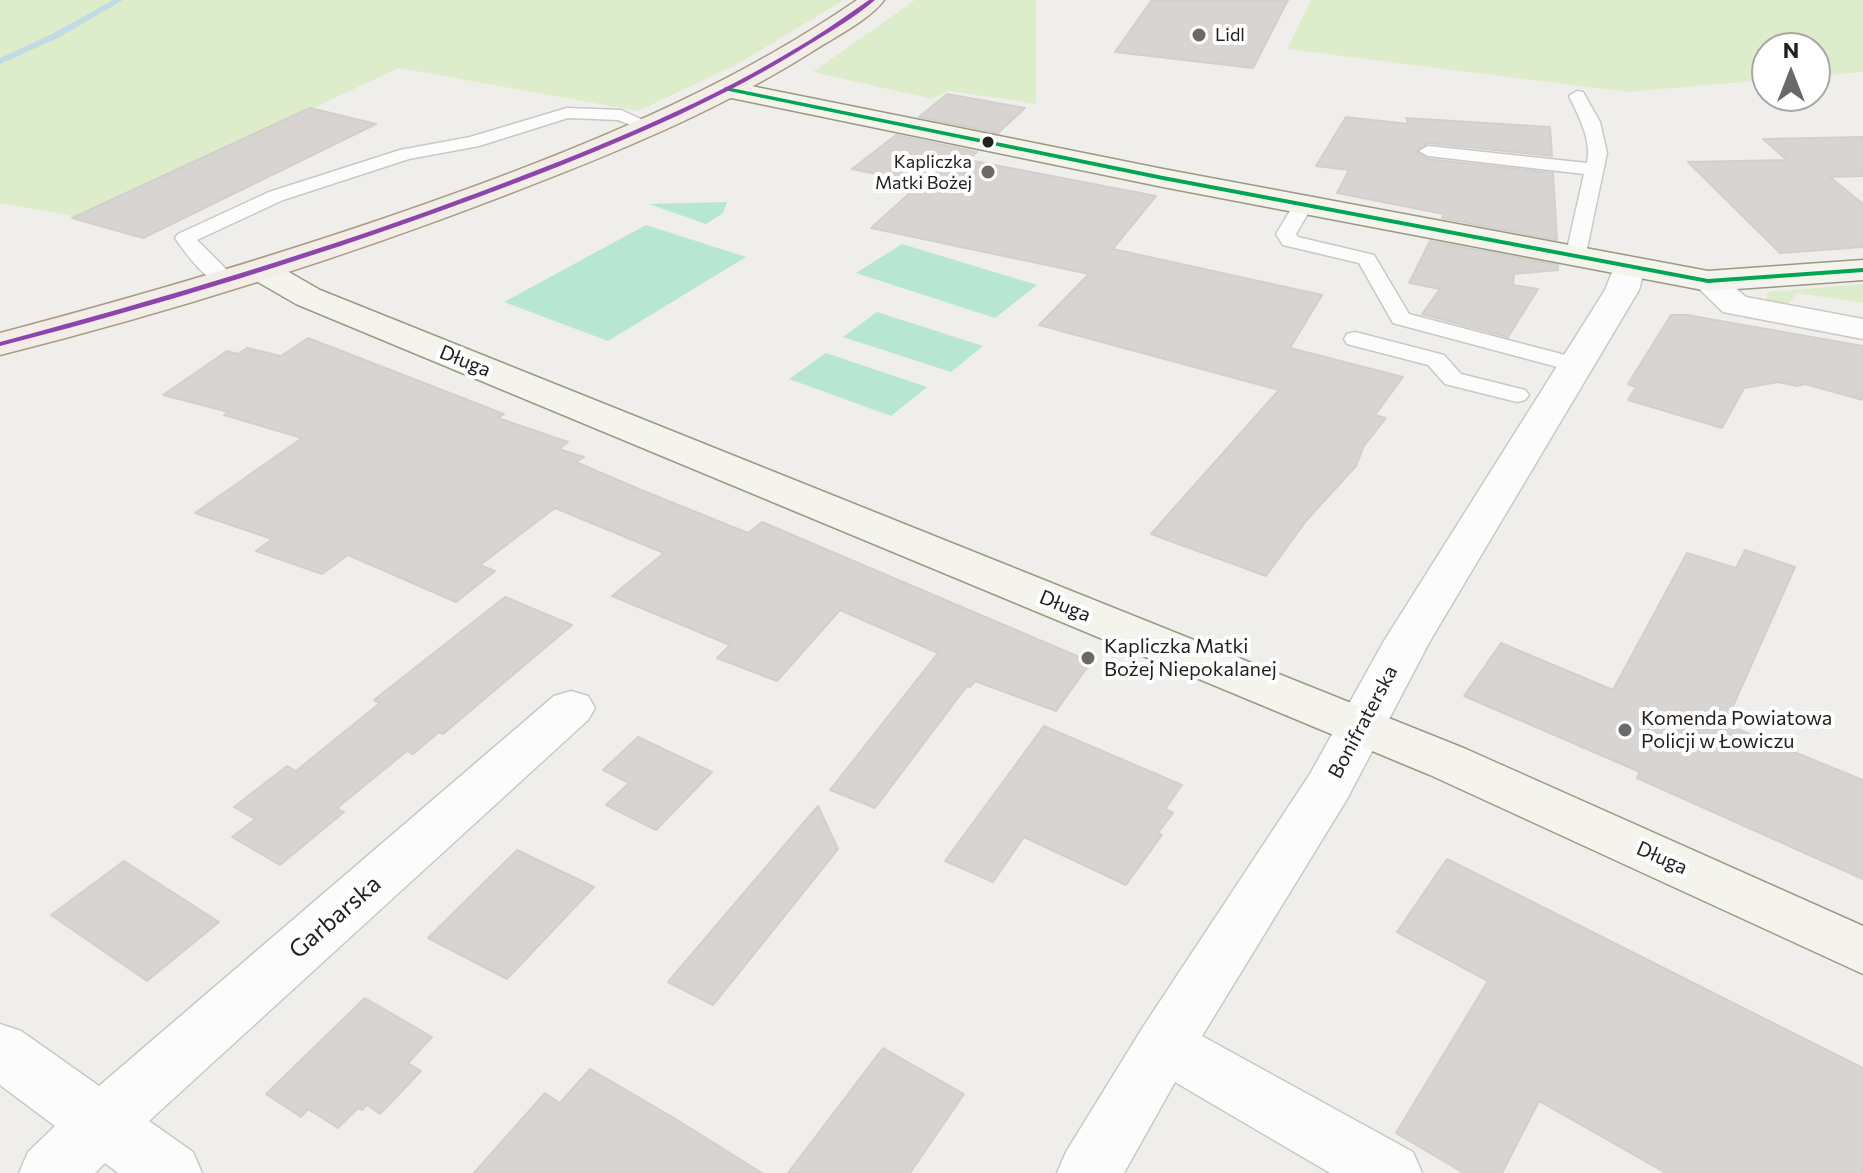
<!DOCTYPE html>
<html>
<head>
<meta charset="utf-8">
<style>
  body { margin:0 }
  #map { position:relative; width:1863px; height:1173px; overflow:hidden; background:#f0eeeb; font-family:Commissioner,sans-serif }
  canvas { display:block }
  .north { position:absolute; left:1751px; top:32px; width:80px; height:80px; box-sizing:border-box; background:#fff; border:2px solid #a7a7a7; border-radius:50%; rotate:0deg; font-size:22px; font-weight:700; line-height:32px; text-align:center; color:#222 }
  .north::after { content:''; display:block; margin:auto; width:28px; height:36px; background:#6a6968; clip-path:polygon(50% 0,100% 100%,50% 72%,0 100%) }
</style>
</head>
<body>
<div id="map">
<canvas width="1863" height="1173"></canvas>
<div class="north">N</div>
</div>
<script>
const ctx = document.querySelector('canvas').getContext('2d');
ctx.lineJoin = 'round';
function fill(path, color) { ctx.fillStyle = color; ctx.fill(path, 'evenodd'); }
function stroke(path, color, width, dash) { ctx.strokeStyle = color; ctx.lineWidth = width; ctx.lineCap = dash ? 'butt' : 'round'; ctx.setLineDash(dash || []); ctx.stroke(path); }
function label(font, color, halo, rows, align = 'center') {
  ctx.font = font + ' Commissioner,sans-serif'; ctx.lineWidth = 8; ctx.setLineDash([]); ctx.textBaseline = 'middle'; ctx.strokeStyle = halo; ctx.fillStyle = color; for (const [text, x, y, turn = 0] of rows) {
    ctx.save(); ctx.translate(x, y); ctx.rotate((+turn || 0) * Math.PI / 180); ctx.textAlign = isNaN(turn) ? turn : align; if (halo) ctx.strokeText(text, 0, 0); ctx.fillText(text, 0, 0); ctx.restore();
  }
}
fill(new Path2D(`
  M0,0H844L736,65L638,111L399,68L78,217L0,203Z
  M915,0H1036V104L949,91L932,99L813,72Z
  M1311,0H1863V72L1815,76V48H1767V80L1627,92L1287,49Z
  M1863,284V303L1797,293L1787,306L1766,302L1767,292Z`), '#ddeccb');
fill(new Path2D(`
  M727,202L723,213L706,224L649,204Z
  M646,225L746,257L608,341L504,302Z
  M902,244L1037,285L995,318L856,273Z
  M877,312L983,346L951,372L843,337Z
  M826,353L927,387L891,416L789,379Z`), '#b7e6d2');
fill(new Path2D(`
  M113,0H123L58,38L0,64V58L52,34Z`), '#bfdbe3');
const building = new Path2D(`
  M1152,0H1288L1253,68L1115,52Z
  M947,94L1025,108L998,133L919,117Z
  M310,108L376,124L143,238L72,218Z
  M1346,117L1408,124L1406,118L1550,127L1552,156L1428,143L1416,152L1428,159L1553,173L1557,240L1442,218L1444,214L1337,193L1349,170L1316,166Z
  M896,135L977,152L968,160L1156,196L1111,251L1113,249L1322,295L1290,348L1403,377L1375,415L1386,418L1364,446L1356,466L1306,521L1266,576L1151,534L1279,390L1039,325L1089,274L871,228L921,183L852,169Z
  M1863,137V176L1830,177L1863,204V247L1780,253L1688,162L1787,160L1763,139Z
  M1430,241L1558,265V270L1514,274L1513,285L1538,289L1508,337L1422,314L1440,289L1409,283Z
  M1671,315H1687L1863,346V400L1805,384L1797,386L1778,382L1744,388L1722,428L1628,400L1636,387L1628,384Z
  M308,338L504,414L498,418L568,442L559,449L584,457L576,462L641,490L748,533L762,522L1091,662L1056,711L975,681L970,687L967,686L875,808L830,790L938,653L840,610L777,681L717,658L730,645L612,596L664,553L555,508L480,565L495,571L456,602L348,555L322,574L256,551L272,539L195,513L302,438L224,415L229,412L163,395L227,351L238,354L247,348L281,356Z
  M1745,550L1795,567L1725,724L1863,780V879L1637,778L1640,772L1464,696L1501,643L1613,690L1687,553L1736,568Z
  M505,597L572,625L443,734L439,732L413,754L407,751L337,808L344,812L280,865L232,837L255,819L234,807L287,766L296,771L380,703L374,700Z
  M1044,726L1182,785L1165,809L1173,813L1158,833L1162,835L1126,885L1024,837L993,882L945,861Z
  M638,737L712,772L656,830L606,805L629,783L603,770Z
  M818,806L838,849L713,1005L668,982Z
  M517,850L594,887L507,979L428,938Z
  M1447,859L1863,1068V1173H1666L1539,1101L1502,1173H1464L1396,1133L1488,981L1397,932Z
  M124,861L219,922L147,981L51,915Z
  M365,998L432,1037L408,1063L421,1071L380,1114L367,1105L362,1110L358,1108L338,1128L308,1109L301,1117L266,1094Z
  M883,1048L964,1094L910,1173H788Z
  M590,1069L674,1118L762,1173H474L545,1093L560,1103Z`);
fill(building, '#d7d4d2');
stroke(building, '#d3d0cc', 2);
const lane = new Path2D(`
  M1577,91L1583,92L1600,122L1607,153L1585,258L1575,264L1565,258L1584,174L1428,156L1419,151L1428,146L1587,163C1592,140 1579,117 1569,96Z
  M567,108L621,110L656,126L647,131L618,120L568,118L479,146L409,159L283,200L197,240L238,281L227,287C206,282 187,255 175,238L178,234L269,192L400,150L470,137Z
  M1303,199L1313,205L1296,234L1298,237L1374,255L1409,314L1584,360L1587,365L1584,370L1576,372L1393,323L1359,263L1283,245L1276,234L1296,201Z
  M1355,332L1444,355L1461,374L1525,390L1529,395L1525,400L1517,402L1445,384L1428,365L1347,344L1344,339L1347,334Z`);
const street = new Path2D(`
  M1629,257L1641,260L1645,267L1639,290L1430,641L1347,799L1202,1036L1413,1152L1422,1173H1330L1175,1082L1124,1173H1057L1066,1152L1143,1027L1310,774L1384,641L1605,290L1617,260Z
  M1708,271L1720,274L1746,297L1863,319V339L1723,312L1691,281L1696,274Z
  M571,691L588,696L595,708L588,720L149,1121L193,1152L202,1173H118L105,1163L95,1173H19L28,1152L55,1126L0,1085V1024L21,1031L99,1086L554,696Z`);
const secondary = new Path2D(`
  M726,81L1163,169L1708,271L1863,260V280L1708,291L1163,187L717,95L713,89L717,83Z
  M263,261L275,264L320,290L1466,749L1863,926V974L1430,775L296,304L251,278L247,271L251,264Z`);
const primary = new Path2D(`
  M857,0H884C870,20 831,39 810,53C714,113 608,156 503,196C339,259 170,312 0,355V333C163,290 324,242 481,184C613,135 741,80 857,0Z`);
stroke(lane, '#c9c8c7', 3);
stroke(street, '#c9c8c7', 3);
stroke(secondary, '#999a82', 3);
stroke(primary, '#a79c86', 3);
fill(lane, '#fdfcfc');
fill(street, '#fdfcfc');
fill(secondary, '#f4f4ed');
fill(primary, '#f3ede7');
fill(new Path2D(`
  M726,87L1163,176L1708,279L1863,268V272L1708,283L1163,180L724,90V88Z`), '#00a651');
fill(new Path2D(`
  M869,0H875C855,17 832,31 810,44C726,97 634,137 542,173C365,242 184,299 0,346V342C164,298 326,250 485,190C588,151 692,110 788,53C816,37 842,19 869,0Z`), '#8e44ad');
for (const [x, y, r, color] of [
  [1199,35,8,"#6a6968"],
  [988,142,7,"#222"],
  [988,172,8,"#6a6968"],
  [1088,658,8,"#6a6968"],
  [1625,730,8,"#6a6968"]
]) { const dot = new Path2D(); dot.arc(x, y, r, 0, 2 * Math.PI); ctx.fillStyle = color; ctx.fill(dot); stroke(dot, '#fff', 3); }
label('18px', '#222', '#fff', [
  ["Lidl",1215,35],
  ["Kapliczka",972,162,"right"],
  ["Matki Bożej",972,183,"right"]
], 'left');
label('20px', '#222', '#fff', [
  ["Długa",465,361,22],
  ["Długa",1065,606,22],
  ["Bonifraterska",1363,722,-62],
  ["Długa",1662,858,24]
]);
label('20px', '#222', '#fff', [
  ["Kapliczka Matki",1104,646],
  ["Bożej Niepokalanej",1104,669],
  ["Komenda Powiatowa",1641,718],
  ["Policji w Łowiczu",1641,741]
], 'left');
label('24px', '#222', '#fff', [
  ["Garbarska",335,917,-41]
]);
</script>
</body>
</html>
